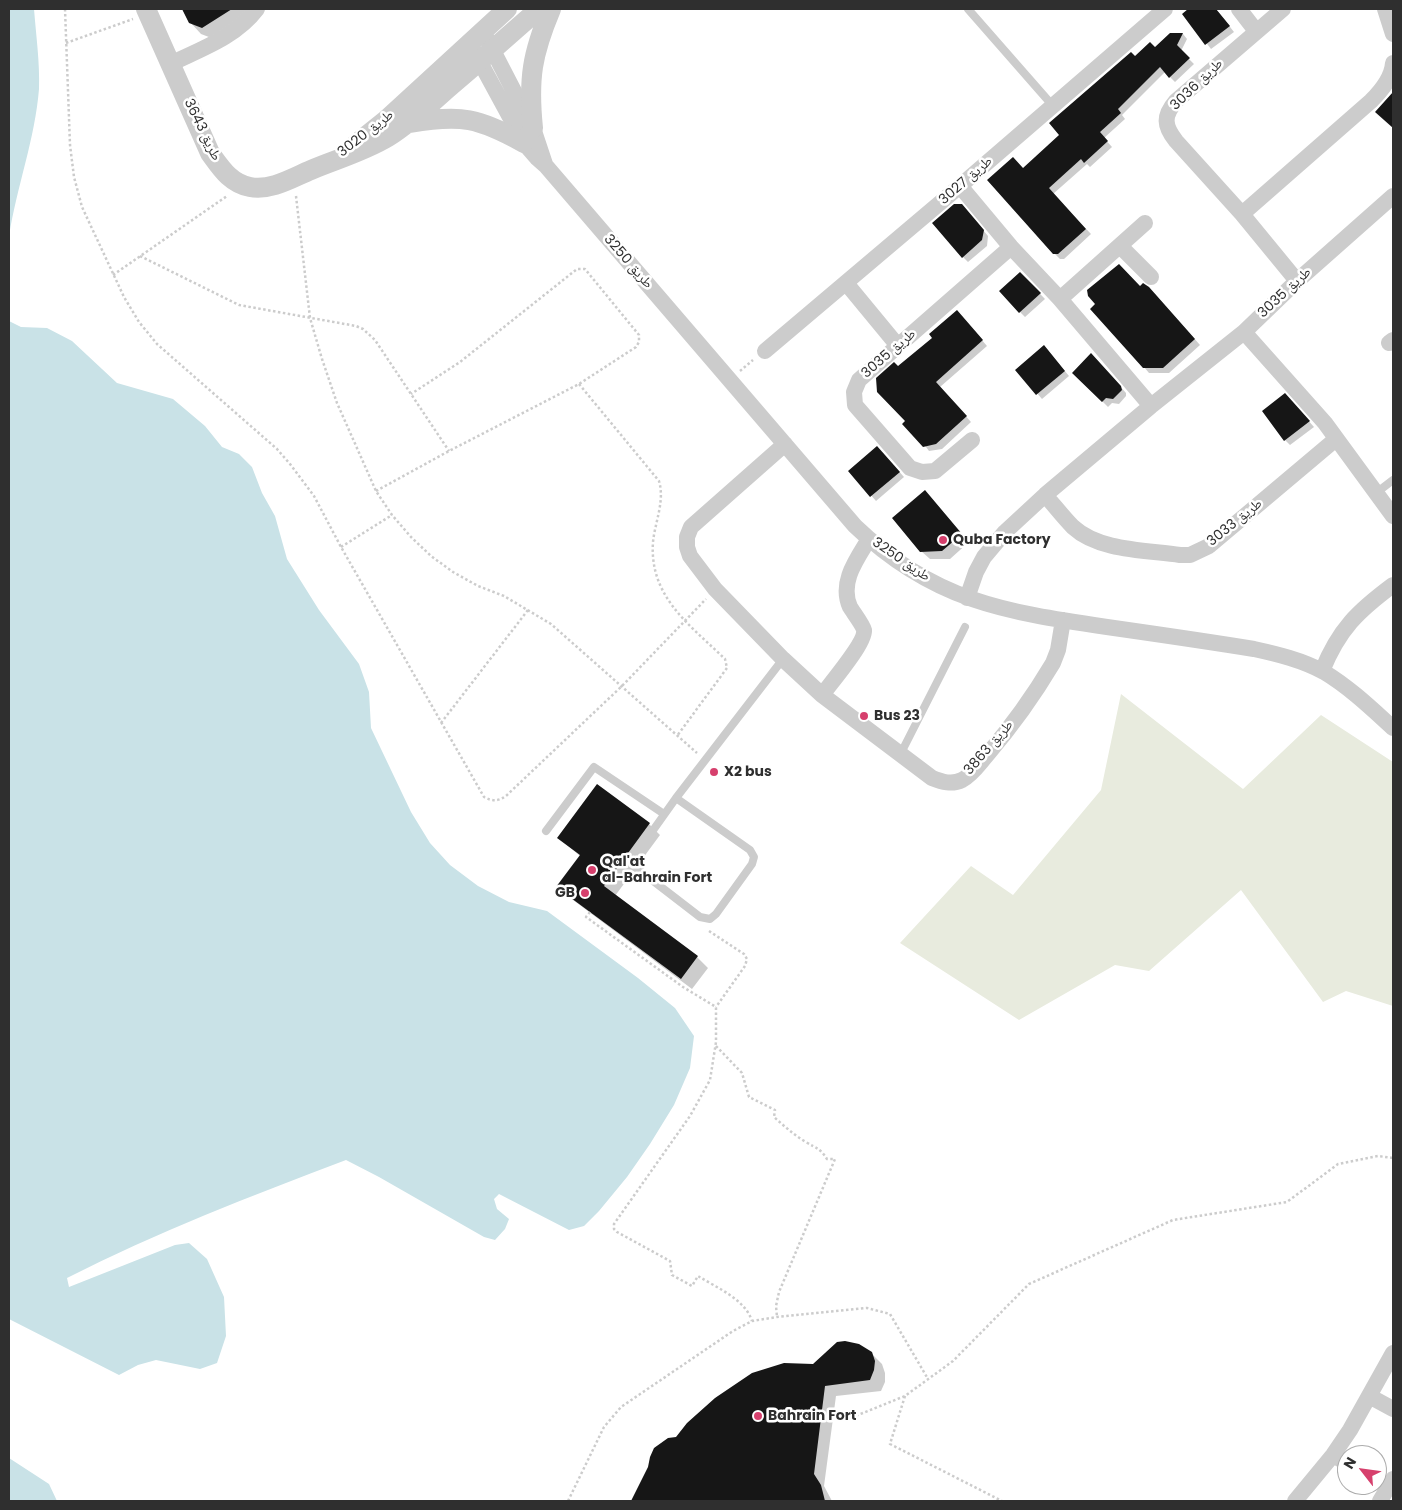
<!DOCTYPE html>
<html>
<head>
<meta charset="utf-8">
<style>
  body { margin:0 }
  #map { position:relative; width:1402px; height:1510px; overflow:hidden; background:#fff; font-family:Poppins,sans-serif }
  canvas { display:block }
  .frame { position:absolute; inset:0; border:10px solid #2f2f2f; pointer-events:none }
  .north { position:absolute; left:1337px; top:1445px; width:50px; height:50px; box-sizing:border-box; background:#fff; border:1px solid #acacac; border-radius:50%; rotate:300deg; font-size:14px; font-weight:700; line-height:20px; text-align:center; color:#2f2f2f }
  .north::after { content:''; display:block; margin:auto; width:18px; height:22px; background:#d6406d; clip-path:polygon(50% 0,100% 100%,50% 72%,0 100%) }
</style>
</head>
<body>
<div id="map">
<canvas width="1402" height="1510"></canvas>
<div class="frame"></div>
<div class="north">N</div>
</div>
<script>
const ctx = document.querySelector('canvas').getContext('2d');
ctx.lineJoin = 'round';
function fill(path, color) { ctx.fillStyle = color; ctx.fill(path, 'evenodd'); }
function stroke(path, color, width, dash) { ctx.strokeStyle = color; ctx.lineWidth = width; ctx.lineCap = dash ? 'butt' : 'round'; ctx.setLineDash(dash || []); ctx.stroke(path); }
function label(font, color, halo, rows, align = 'center') {
  ctx.font = font + ' Poppins,"Noto Naskh Arabic",sans-serif'; ctx.lineWidth = 5; ctx.setLineDash([]); ctx.textBaseline = 'middle'; ctx.strokeStyle = halo; ctx.fillStyle = color; for (const [text, x, y, turn = 0] of rows) {
    ctx.save(); ctx.translate(x, y); ctx.rotate((+turn || 0) * Math.PI / 180); ctx.textAlign = isNaN(turn) ? turn : align; if (halo) ctx.strokeText(text, 0, 0); ctx.fillText(text, 0, 0); ctx.restore();
  }
}
fill(new Path2D(`
  M1121,694L1243,789L1321,715L1393,762V1006L1346,991L1323,1002L1241,890L1149,971L1115,965L1019,1020L900,943L971,866L1013,895L1101,790Z`), '#e8ebde');
fill(new Path2D(`
  M9,9H34C36,35 40,63 39,89C35,139 17,186 9,236Z
  M9,321L21,327L47,328L72,341L117,383L173,399L205,426L222,447L239,454L252,467L262,493L275,516L287,559L319,610L359,664L369,692L371,728L411,812L430,843L450,865L478,886L509,902L547,911L638,978L675,1008L694,1036L690,1068L674,1105L650,1144L627,1177L599,1211L584,1226L569,1230L499,1194L494,1199L497,1209L509,1219L505,1229L495,1240L484,1237L379,1177L346,1160C251,1196 157,1232 67,1278L69,1287L175,1245L189,1243L207,1259L224,1297L226,1336L217,1363L200,1369L156,1360L138,1365L119,1375L9,1319Z
  M9,1458L49,1484L57,1501H9Z`), '#c9e2e7');
fill(new Path2D(`
  M184,9H254L214,39L201,34L190,22Z
  M1191,9H1216L1234,32L1211,49L1184,14Z
  M1170,34H1183L1187,39L1181,51L1194,64L1175,82L1165,72L1122,115L1125,119L1104,138L1112,147L1090,167L1087,164L1053,194L1091,234L1064,259H1060L1054,253L1023,169L1061,135L1135,58L1155,49Z
  M967,211L988,236L987,246L968,262L963,257Z
  M1020,273L1045,299L1025,317L1020,312Z
  M1140,288L1154,293L1200,345L1169,373H1149L1144,367Z
  M957,311L987,346L940,387L971,422L942,449L929,451L907,421L898,368L934,338Z
  M1049,352L1069,376L1042,399L1017,370Z
  M1096,359L1126,393V396L1119,404L1112,403L1108,407L1074,373Z
  M1290,400L1314,427L1290,445L1285,440Z
  M882,452L904,477L876,501L850,471Z
  M933,500L969,542L950,559H930L921,551Z
  M598,786L649,824L660,835L615,896L697,957L708,968L692,989L569,897L558,887L580,856L559,838Z
  M871,1353L882,1364L885,1373V1382L881,1391L836,1396L824,1486L832,1501H633L649,1467L677,1438L813,1365Z`), '#0003');
fill(new Path2D(`
  M182,9H232L202,28L189,23Z
  M1188,9H1216L1230,26L1205,45L1182,14Z
  M1170,33H1183L1177,45L1190,58L1169,78L1160,67L1118,109L1121,113L1100,132L1108,141L1084,163L1081,159L1049,188L1086,229L1058,254H1053L987,180L1013,157L1023,168L1059,135L1049,123L1131,52L1135,56L1150,42L1155,47Z
  M1393,92V128L1375,112Z
  M954,204H962L984,230L982,240L962,258L932,223Z
  M1119,264L1140,286L1143,283L1149,287L1195,339L1163,368H1143L1090,309L1095,304L1088,296L1087,290Z
  M1020,272L1041,293L1019,313L999,291Z
  M957,310L983,340L936,382L967,416L936,444L923,447L902,424L905,421L877,392L876,378L894,362L898,366L932,338L929,334Z
  M1044,345L1065,371L1036,395L1015,370Z
  M1091,353L1121,386L1122,390L1113,399L1106,398L1102,402L1072,373Z
  M1285,393L1310,421L1284,441L1262,411Z
  M877,446L900,472L870,497L848,471Z
  M925,490L962,534L942,551L920,552L892,518Z
  M597,784L650,823L604,886L698,956L681,979L556,887L580,855L557,838Z
  M845,1341L859,1344L872,1352L875,1361L874,1370L870,1380L825,1386L814,1474L821,1485L825,1501H631L648,1467L650,1457L654,1448L668,1438L676,1437L687,1423L715,1398L752,1373L784,1363L813,1364L837,1342Z`), '#161616');
stroke(new Path2D(`
  M65,9L70,145L74,177L82,207L124,297L139,322L157,344L277,449L290,464L314,496L341,547L484,797C493,802 500,801 507,795L622,686L706,599
  M66,43L133,19
  M296,196L310,318L322,359L337,403L376,491L392,515L411,537L431,556L453,572L478,586L504,596L551,624L697,753
  M140,256L239,305L356,326L363,329L375,340L449,451
  M113,275L227,196
  M740,371L753,360
  M579,384L659,481C665,501 655,522 653,542C649,597 690,625 725,659L727,668L677,736
  M376,491L449,451L579,384L636,347L639,342V335L585,269H577L460,362L411,394
  M341,547L392,515
  M441,723L528,610
  M590,912L586,917L683,987L716,1007V1042L710,1080L690,1116L614,1224V1229L617,1232L670,1261L672,1275L692,1286L698,1276C717,1288 745,1299 752,1321
  M709,931L744,954L747,959L745,966L716,1007
  M716,1046L742,1073L749,1097L775,1110L774,1117C784,1126 794,1135 806,1142C817,1149 820,1148 827,1159H835L779,1292L776,1306L777,1317
  M905,1396L890,1444L1002,1501
  M822,1410L853,1417L905,1396L953,1361L1029,1284L1173,1220L1287,1202L1338,1164L1378,1156L1393,1158
  M568,1501L604,1427L621,1407L733,1331L752,1321L777,1317L867,1308L890,1314L928,1379`), '#ccc', 2.5, [2.5, 2.5]);
stroke(new Path2D(`
  M968,9L1053,106
  M1376,493L1393,480
  M901,753L965,627
  M676,798L750,850L754,857L752,864L716,914L710,919L700,917L639,870L635,867L634,857L676,798L783,659
  M546,831L594,767L664,814`), '#ccc', 8);
stroke(new Path2D(`
  M1239,9L1256,31
  M1283,9L1176,101C1163,116 1164,126 1176,141L1242,214L1297,281
  M1385,9L1393,34
  M487,39L533,128L545,164
  M474,51L524,143L537,158L546,166L855,526C933,601 1005,612 1107,627C1156,634 1205,641 1254,649C1277,654 1302,660 1324,672C1349,687 1371,708 1393,728
  M170,64C201,49 236,37 257,9
  M960,186L1011,247L1060,299L1151,406
  M1242,214L1371,101C1382,90 1392,78 1393,63
  M1121,247L1151,277
  M846,283L898,346
  M1060,299L1145,223
  M1244,332L1325,423L1393,516
  M1389,343L1393,340
  M765,351L960,186L1165,9
  M972,440L935,471L922,472L910,468L855,405L854,392L859,380L1011,247
  M785,444L691,527L687,537V547L690,556L715,589L783,659L822,695L932,778C942,782 952,785 962,780C973,774 979,764 987,755C1011,727 1034,695 1053,663L1058,650L1063,620
  M1045,495C1054,505 1063,517 1073,527C1099,551 1146,550 1180,555H1190L1209,546L1336,439
  M967,598L976,572L984,557L1005,532L1045,495L1151,406L1244,332L1297,281L1393,196
  M1322,671C1339,629 1358,611 1393,585
  M822,695C830,684 866,642 864,630C863,625 853,612 850,607C839,582 857,559 869,539
  M1369,1396L1393,1409
  M1333,1455L1347,1463
  M1295,1501L1333,1455L1350,1430L1393,1353
  M1380,1501L1393,1479`), '#ccc', 16);
stroke(new Path2D(`
  M146,9L210,153C221,168 230,183 250,187C271,191 292,178 311,170C337,159 363,152 388,137C409,124 428,106 447,89C478,63 508,36 539,9
  M410,123C461,114 479,118 524,143
  M533,128C528,79 532,54 551,9
  M356,144L386,120L507,9`), '#ccc', 20);
for (const [x, y, r, color] of [
  [943,540,5,"#d6406d"],
  [864,716,5,"#d6406d"],
  [714,772,5,"#d6406d"],
  [592,870,5,"#d6406d"],
  [585,893,5,"#d6406d"],
  [758,1416,5,"#d6406d"]
]) { const dot = new Path2D(); dot.arc(x, y, r, 0, 2 * Math.PI); ctx.fillStyle = color; ctx.fill(dot); stroke(dot, '#fff', 2); }
label('14px', '#2f2f2f', '#fff', [
  ["طريق 3036",1197,85,-44],
  ["طريق 3643",202,130,64],
  ["طريق 3020",366,134,-38],
  ["طريق 3027",966,181,-41],
  ["طريق 3250",628,262,49],
  ["طريق 3035",1285,293,-43],
  ["طريق 3035",889,354,-41],
  ["طريق 3033",1235,523,-39],
  ["طريق 3250",901,560,34],
  ["طريق 3863",989,748,-49]
]);
label('bold 14px', '#2f2f2f', '#fff', [
  ["Quba Factory",953,540],
  ["Bus 23",874,716],
  ["X2 bus",724,772],
  ["Qal'at",602,862],
  ["al-Bahrain Fort",602,878],
  ["GB",575,893,"right"],
  ["Bahrain Fort",768,1416]
], 'left');
</script>
</body>
</html>
